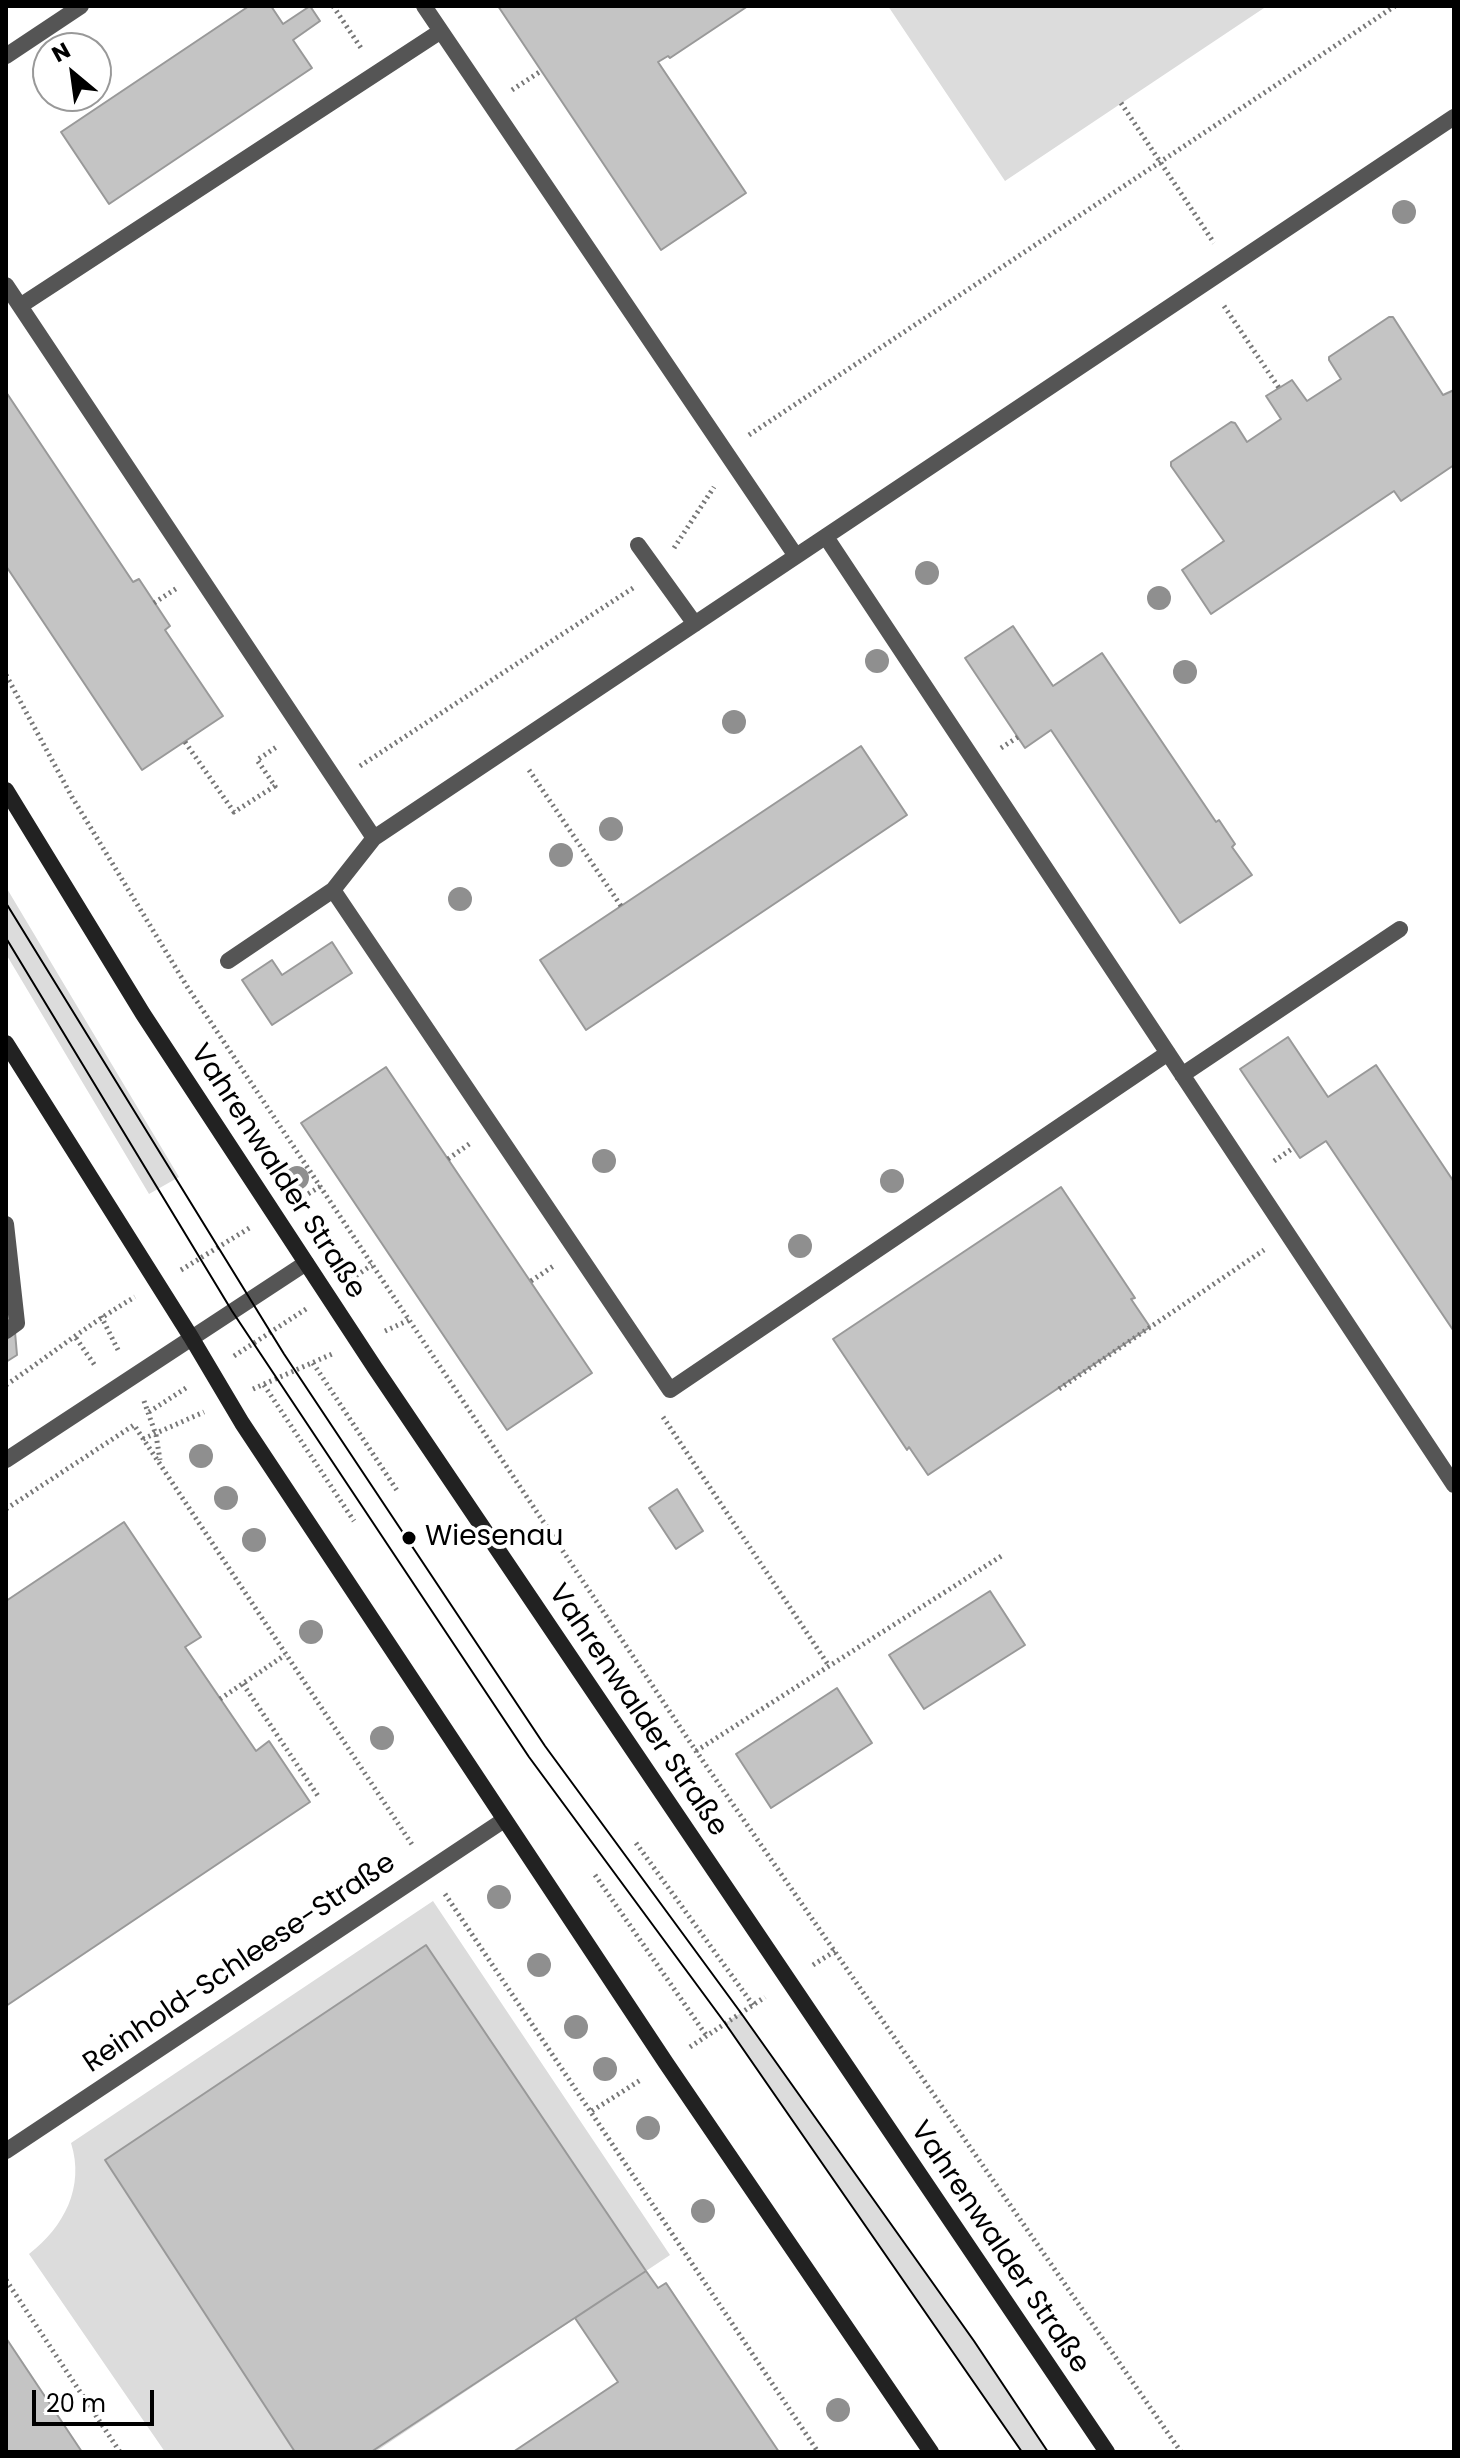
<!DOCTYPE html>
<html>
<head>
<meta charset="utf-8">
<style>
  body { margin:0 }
  #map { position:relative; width:1460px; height:2458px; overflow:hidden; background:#fff; font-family:Poppins,sans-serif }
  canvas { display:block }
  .frame { position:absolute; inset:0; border:8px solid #000; pointer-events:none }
  .north { position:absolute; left:32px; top:32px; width:80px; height:80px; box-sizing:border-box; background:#fff; border:2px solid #999; border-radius:50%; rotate:331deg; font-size:22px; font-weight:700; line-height:32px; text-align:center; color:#000 }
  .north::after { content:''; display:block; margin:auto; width:28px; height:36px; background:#000; clip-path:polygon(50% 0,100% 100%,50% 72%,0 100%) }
  .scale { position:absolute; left:32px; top:2390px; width:122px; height:36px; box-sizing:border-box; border:4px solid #000; border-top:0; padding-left:10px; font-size:24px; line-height:28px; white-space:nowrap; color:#000; -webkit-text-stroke:6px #fff; paint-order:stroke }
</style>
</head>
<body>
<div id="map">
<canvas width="1460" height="2458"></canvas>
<div class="frame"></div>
<div class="north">N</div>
<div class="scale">20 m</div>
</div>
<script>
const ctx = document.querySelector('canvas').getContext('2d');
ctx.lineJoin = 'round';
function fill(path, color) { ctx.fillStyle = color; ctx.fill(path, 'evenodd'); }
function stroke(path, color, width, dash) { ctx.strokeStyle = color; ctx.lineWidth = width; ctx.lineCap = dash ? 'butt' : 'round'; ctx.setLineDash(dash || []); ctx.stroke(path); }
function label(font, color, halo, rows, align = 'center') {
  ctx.font = font + ' Poppins,sans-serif'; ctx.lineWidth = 8; ctx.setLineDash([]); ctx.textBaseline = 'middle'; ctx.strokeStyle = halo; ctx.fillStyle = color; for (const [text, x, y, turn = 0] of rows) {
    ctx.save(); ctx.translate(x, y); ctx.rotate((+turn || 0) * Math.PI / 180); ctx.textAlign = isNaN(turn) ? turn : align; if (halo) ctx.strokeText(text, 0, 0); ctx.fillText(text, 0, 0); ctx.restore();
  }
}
fill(new Path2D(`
  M888,6H1267L1005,181Z
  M6,887L179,1177L149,1194L6,954Z
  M433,1901L670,2255L375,2452H165L29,2254C64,2227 85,2187 71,2143Z
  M741,2013L974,2341L1048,2452H1022L725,2023Z`), '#dcdcdc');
const building = new Path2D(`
  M249,6H271L283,24L310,6L320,21L293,40L312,68L109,204L61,132Z
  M498,6H748L670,58L668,56L658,62L746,193L661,250Z
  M1389,317H1393L1443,395L1454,390V465L1401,501L1394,491L1211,614L1182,570L1224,541L1171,466V462L1231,422L1235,423L1247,442L1281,419L1266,396L1292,380L1307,401L1341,379L1329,360V357Z
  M6,392L133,582L139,579L170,626L165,630L223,716L142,770L6,566Z
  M1013,626L1053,686L1102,653L1216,822L1219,820L1235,844L1232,847L1252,875L1180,923L1051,730L1025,748L965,658Z
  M861,746L907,815L586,1030L540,960Z
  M332,942L352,973L272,1025L242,980L272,960L282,975Z
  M1288,1037L1328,1097L1376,1065L1454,1182L1453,1330L1326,1141L1300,1158L1240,1069Z
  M386,1067L592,1373L507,1430L301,1123Z
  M1061,1187L1135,1298L1131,1299L1150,1327L928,1475L909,1447L907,1450L833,1339Z
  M6,1247L8,1251L17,1355L6,1362Z
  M677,1489L703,1531L676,1549L649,1508Z
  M124,1522L201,1637L185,1647L256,1751L269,1741L310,1802L6,2006V1601Z
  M990,1591L1025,1645L924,1709L889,1655Z
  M837,1688L872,1743L771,1808L736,1754Z
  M426,1945L646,2271L371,2452H295L105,2160Z
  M646,2271L658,2288L666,2283L779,2452H513L618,2382L575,2318Z
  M6,2338L82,2452H6Z`);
fill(building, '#c4c4c4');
stroke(building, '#999', 2);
stroke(new Path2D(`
  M333,6L361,48
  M512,90L541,71
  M1121,103L1214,243
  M1224,306L1279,388
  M749,435L1395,6
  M674,548L714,487
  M154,603L177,588
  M6,675L72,797L188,988L696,1751L1181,2452
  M185,742L234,812L275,786L257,760L278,746
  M1001,748L1018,737
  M360,766L633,588
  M529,770L621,906
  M448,1159L472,1142
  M1274,1161L1293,1148
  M298,1200L321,1186
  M181,1270L251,1227
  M351,1279L372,1265
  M531,1281L555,1265
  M101,1316L119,1352
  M385,1331L409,1320
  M76,1338L96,1367
  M234,1356L306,1309
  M313,1363L398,1492
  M6,1385C49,1356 90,1323 135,1297
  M264,1385L354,1521
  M253,1389L332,1354
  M1059,1389L1264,1250
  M144,1401L156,1435L160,1460
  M149,1412L189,1386
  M663,1417L829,1666
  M143,1439L204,1412
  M6,1509L134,1425L413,1846
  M243,1684L318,1796
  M220,1699L285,1655
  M696,1751L1003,1555
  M636,1843L753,2005
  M595,1875L706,2035
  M445,1894L818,2452
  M813,1965L835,1951
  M690,2047L765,1997
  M592,2111L642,2079
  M6,2280L120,2452`), '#777', 5, [2, 4]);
stroke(new Path2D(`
  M424,6L796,556
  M6,56L81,6
  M6,285L374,838
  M20,306L441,31
  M826,537L1454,1485
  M638,545L695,624
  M333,890L670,1390L1168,1053
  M228,961L333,890L374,838L1454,117
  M1182,1075L1400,929
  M6,1224L17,1323L6,1331`), '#555', 16);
stroke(new Path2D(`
  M6,1460L306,1263
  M6,2151L504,1820`), '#555', 16);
stroke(new Path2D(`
  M6,790L143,1014L375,1368L1107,2452
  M6,1043L191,1337L242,1423L666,2063L931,2452`), '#222', 16);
stroke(new Path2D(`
  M6,903L284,1354L545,1746L741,2013L974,2341L1048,2452
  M6,938L232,1311L529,1757L725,2023L1022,2452`), '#000', 2);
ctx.fillStyle = '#8f8f8f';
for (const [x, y] of [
  [1404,212],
  [927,573],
  [1159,598],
  [877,661],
  [1185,672],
  [734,722],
  [611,829],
  [561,855],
  [460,899],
  [604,1161],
  [297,1178],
  [892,1181],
  [800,1246],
  [201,1456],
  [226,1498],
  [254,1540],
  [311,1632],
  [382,1738],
  [499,1897],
  [539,1965],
  [576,2027],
  [605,2069],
  [648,2128],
  [703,2211],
  [838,2410]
]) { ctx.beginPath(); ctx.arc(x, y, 12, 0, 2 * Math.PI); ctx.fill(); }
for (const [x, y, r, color] of [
  [409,1538,8,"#000"]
]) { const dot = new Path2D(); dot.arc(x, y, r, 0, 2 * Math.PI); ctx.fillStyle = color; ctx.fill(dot); stroke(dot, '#fff', 3); }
label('28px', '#000', '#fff', [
  ["Vahrenwalder Straße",277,1172,57],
  ["Vahrenwalder Straße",637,1711,56],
  ["Reinhold-Schleese-Straße",240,1964,-34],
  ["Vahrenwalder Straße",999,2248,56]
]);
label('28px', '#000', '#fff', [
  ["Wiesenau",425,1538]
], 'left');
</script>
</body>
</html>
